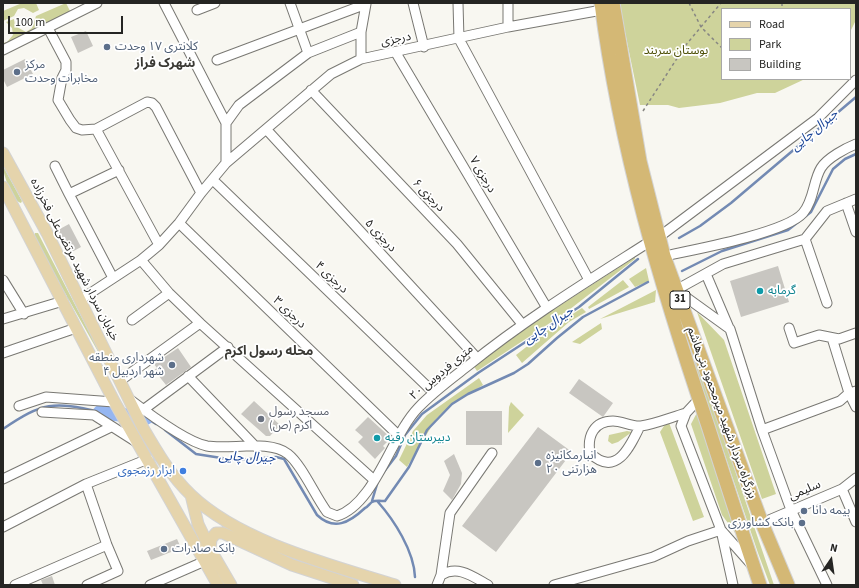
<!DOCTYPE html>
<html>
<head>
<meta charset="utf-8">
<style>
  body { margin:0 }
  #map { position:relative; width:859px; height:588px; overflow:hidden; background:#f8f7f1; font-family:"Source Sans 3",sans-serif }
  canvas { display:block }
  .frame { position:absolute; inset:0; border:4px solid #252523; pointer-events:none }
  .legend { position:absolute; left:721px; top:8px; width:130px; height:72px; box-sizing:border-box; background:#fff; border:1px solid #a8a8a7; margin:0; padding:5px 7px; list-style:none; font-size:12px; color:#252523 }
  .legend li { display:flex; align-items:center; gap:8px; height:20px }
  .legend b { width:20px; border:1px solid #a8a8a7 }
  .north { position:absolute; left:811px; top:540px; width:40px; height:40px; -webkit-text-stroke:3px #fff; paint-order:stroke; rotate:13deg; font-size:11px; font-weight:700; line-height:16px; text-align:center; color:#252523 }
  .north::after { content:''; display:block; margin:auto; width:14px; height:18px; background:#252523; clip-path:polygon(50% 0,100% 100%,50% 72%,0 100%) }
  .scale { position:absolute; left:8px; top:16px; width:115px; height:18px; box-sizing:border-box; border:2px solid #252523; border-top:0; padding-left:5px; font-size:12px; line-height:14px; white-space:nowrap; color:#252523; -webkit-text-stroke:3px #fff; paint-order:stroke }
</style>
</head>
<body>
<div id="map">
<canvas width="859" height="588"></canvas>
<div class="frame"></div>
<ul class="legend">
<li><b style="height:5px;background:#e5d4ac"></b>Road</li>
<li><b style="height:11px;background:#ced39b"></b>Park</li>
<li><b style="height:11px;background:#c8c6c1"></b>Building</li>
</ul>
<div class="north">N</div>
<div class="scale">100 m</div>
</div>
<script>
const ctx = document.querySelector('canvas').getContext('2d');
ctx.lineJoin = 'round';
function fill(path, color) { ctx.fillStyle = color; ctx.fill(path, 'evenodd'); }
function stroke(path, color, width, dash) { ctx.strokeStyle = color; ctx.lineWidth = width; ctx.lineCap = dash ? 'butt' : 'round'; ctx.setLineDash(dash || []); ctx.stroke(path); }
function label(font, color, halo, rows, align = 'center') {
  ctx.font = font + ' "Source Sans 3","Noto Sans Arabic",sans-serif'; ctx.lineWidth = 3.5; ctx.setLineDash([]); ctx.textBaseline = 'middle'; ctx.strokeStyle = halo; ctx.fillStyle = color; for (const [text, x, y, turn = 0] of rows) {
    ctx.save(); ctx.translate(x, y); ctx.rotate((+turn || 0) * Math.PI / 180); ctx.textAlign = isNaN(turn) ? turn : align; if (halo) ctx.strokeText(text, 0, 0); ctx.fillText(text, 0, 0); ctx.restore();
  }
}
fill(new Path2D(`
  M22,3H36L39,10L33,13L24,8L18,9L14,16L3,21V11Z
  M66,3L70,11L3,46V43L7,42L13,35L12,28L6,22L14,19L15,26L26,32L32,28L36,16Z
  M619,3H856V20L850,32V9H722V79H805L775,93H757L720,103L679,108L668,105H640Z
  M613,48L684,321L774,585H770L758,553L680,322L633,166Z
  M3,166L22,201L21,203C12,201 3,174 3,166Z
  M35,233H38L114,380L34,238Z
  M635,257V259L565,313L477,371L473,365L531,324Z
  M646,268L649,281L635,287L629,279Z
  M623,280L629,287L589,309L588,307Z
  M656,290L655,302L600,319Z
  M582,308L586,312L569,322L522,363L516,355L548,330Z
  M697,312L724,340L776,494L762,499Z
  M601,323L602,329L580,344L572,342Z
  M479,378L483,385L452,404L436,419L407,467L399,460L413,431L427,415Z
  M511,402L524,415L508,433L509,407Z
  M701,405L747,549L722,515L691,424Z
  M668,420L704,517L693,521L660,432Z
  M627,431L632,432L618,442L612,444L608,441L609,435Z`), '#ced39b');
stroke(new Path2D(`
  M679,238L700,226L731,203L856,97
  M682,271L722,251L788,230L811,212L833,169L845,159L856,154
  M146,418L156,424
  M3,429C43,402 53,401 100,412
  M165,430L196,454L234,460L276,457L284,459L317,515C334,531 349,523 365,508C368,507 370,503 372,502C375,500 381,501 385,501L409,467L427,430L452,404L468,394L514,373L528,364L557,338L583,317L648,282
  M383,473L396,456L405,435L422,414L478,373L579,307L638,259
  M372,501L378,481
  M378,502C394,520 414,551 415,577`), '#738ab3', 2.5);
stroke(new Path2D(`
  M100,412L146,418`), '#95b6f1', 14);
fill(new Path2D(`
  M86,31L93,46L78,53L71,37Z
  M25,59L33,74L7,87L3,79V70Z
  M69,224L81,247L70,253L58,230Z
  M778,266L789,302L741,317L730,281Z
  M178,348L191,367L166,385L154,370L157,368L154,364Z
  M579,379L613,403L603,417L569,393Z
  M254,401L280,425L270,436H266L241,414Z
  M466,411H502V445H466Z
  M368,417L391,438L383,446L385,448L375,459L358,442L363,437L355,430Z
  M538,427L572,452L496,552L462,526Z
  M454,454L462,473L461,484L452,500L443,491L450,475L444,461Z
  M177,539L181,548L151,560L147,551Z
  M52,576L55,585H43L41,580Z`), '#c8c6c1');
const minor = new Path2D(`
  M164,3L226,123
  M290,3L308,53
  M413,3L424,47
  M458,3L459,39L589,280
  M508,3V27
  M197,10L215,3
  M48,28L66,62V70L62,78L58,100L70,120L76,128L82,130L96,129L147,102L152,103L156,107L201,193
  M3,50L97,3
  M396,53L547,308
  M217,60L366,4L361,32V59
  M311,90L457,244L522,324
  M96,129L159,245
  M266,129L477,358
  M226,163V123L239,105L308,53L361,32
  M55,166L69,194
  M213,180L434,393
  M846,203L856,232
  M179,223L399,436
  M659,237L818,118L856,80
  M805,239L827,303
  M664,256C693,250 786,233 803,213C814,200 813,181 821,168C827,158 846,148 856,144
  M141,260L169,293L200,323L374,480
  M706,274L729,328
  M113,278L69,194L119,170
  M3,280L24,314
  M80,300L141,260L159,245L179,223L201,193L226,163L331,74L361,59L508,27L602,10
  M3,319L63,301
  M132,320L169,293
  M789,328L794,343L819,335L839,339L856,333
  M832,338L849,393L856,407
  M3,353L76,328
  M188,376L256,447
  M121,380L200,323
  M128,398C145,411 187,442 207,446C230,450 269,439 288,454C302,465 315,496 327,512L337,516C375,504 391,436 418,408C433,392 451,379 469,365C526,319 588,281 649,242
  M699,399L686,413L681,426L721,530L733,585
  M19,406L46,397L114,402
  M143,410L228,347
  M42,412L94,415L138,443
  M640,426C630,447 616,478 590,453C587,436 594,421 613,421C622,421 632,427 641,426C655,424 672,417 686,413
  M762,430L840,401L849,393L856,391
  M3,479L111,427
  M86,484L107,545L118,571L87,585
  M842,489L856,522
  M762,523L842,489L856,478
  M3,527L86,484L148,459
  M441,575C458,565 472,576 488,585
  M15,585L107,545
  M150,585L205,561
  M437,585L441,575L450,513L492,453
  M554,585L653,557L688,541L721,530L751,564
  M827,585L791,510L762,430L730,329L676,290L723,264L805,239L827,211L856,199`);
const major = new Path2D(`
  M3,153L47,233L143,428C157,452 171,476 191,495C240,542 331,565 395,585
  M3,187L115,403L218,585
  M191,495L198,524L210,549L231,585
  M210,549L211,539L216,533H223L292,565L353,585`);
const highway = new Path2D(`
  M601,3C620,150 661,287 708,426C725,479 742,532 760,585
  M613,3L640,161L664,256L762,523L788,585`);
stroke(minor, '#797873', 11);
stroke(major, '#d3d3d3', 13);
stroke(highway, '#d3d3d3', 15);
stroke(new Path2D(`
  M689,3L701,27L722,48
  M782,3V9
  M643,111L685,46L721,3`), '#878683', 1.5, [3, 3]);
stroke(minor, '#fff', 9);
stroke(major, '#e5d4ac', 11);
stroke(highway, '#d4b875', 13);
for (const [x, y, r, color] of [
  [107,47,4,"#5c6f8a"],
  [17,72,4,"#5c6f8a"],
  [760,291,4,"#0f9aa8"],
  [172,365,4,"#5c6f8a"],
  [261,419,4,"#6b7280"],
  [377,438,4,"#0f9aa8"],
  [538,463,4,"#5c6f8a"],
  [183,471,4,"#3f7fe0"],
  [804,511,4,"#5c6f8a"],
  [802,523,4,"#5c6f8a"],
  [164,549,4,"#5c6f8a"]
]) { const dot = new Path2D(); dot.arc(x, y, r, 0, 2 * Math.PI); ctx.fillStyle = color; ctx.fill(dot); stroke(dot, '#fff', 1.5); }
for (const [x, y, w] of [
  [680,300,20]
]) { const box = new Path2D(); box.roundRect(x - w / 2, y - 9, w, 18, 3); ctx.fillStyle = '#fff'; ctx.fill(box); stroke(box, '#252523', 1); }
label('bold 11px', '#252523', null, [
  ["31",680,300]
]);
label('12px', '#252523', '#fff', [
  ["درجزی",396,40,-11],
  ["درجزی ۷",482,175,59],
  ["درجزی ۶",428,196,46],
  ["درجزی ۵",380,236,47],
  ["خیابان سردار شهید مرتضی‌علی فخرزاده",74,260,63],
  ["درجزی ۴",331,278,44],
  ["درجزی ۳",289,313,44],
  ["۲۰ متری فردوس",442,373,-40],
  ["بزرگراه سردار شهید میرمحمود بنی‌هاشم",721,413,70],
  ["سلیمی",805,491,-23]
]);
label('12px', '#4e5e75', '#fff', [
  ["کلانتری ۱۷ وحدت",115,47],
  ["مرکز",25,65],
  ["مخابرات وحدت",25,79],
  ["شهرداری منطقه",164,358,"right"],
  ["۴ شهر اردبیل",164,372,"right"],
  ["انبارمکانیزه",546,456],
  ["۲۰ هزارتنی",546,470],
  ["بیمه دانا",812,511],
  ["بانک کشاورزی",794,523,"right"],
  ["بانک صادرات",172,549]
], 'left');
label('12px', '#4c4e05', '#fff', [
  ["بوستان سربند",676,51]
]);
label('12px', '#0d838f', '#fff', [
  ["گرمابه",768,291],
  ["دبیرستان رقیه",385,438]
], 'left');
label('12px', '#5b616d', '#fff', [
  ["مسجد رسول",269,412],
  ["اکرم (ص)",269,426]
], 'left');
label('12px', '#366cbe', '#fff', [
  ["ابزار رزمجوی",175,471]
], 'right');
label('bold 13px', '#3b3a35', '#fff', [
  ["شهرک فراز",165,64],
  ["محله رسول اکرم",269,352]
]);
label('italic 13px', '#174296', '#fff', [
  ["جیرال چایی",815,131,-40],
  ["جیرال چایی",549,326,-34],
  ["جیرال چایی",247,458,2]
]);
</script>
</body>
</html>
